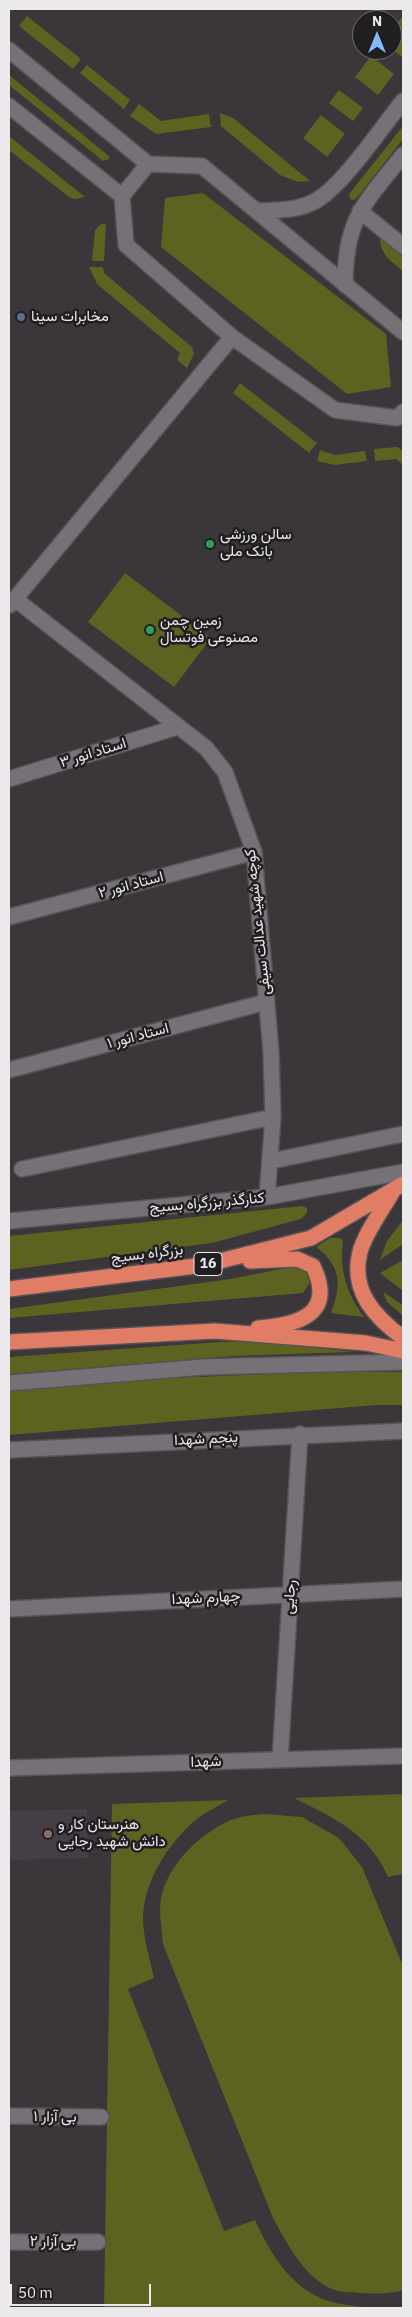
<!DOCTYPE html>
<html>
<head>
<meta charset="utf-8">
<style>
  body { margin:0 }
  #map { position:relative; width:412px; height:2317px; overflow:hidden; background:#3a363a; font-family:"IBM Plex Sans",sans-serif }
  canvas { display:block }
  .frame { position:absolute; inset:0; border:10px solid #ebe9eb; pointer-events:none }
  .north { position:absolute; left:352px; top:10px; width:50px; height:50px; box-sizing:border-box; background:#201e20; border:1px solid #716f71; border-radius:50%; rotate:0deg; font-size:14px; font-weight:700; line-height:20px; text-align:center; color:#ebe9eb }
  .north::after { content:''; display:block; margin:auto; width:18px; height:22px; background:#81bdfa; clip-path:polygon(50% 0,100% 100%,50% 72%,0 100%) }
  .scale { position:absolute; left:10px; top:2284px; width:141px; height:22px; box-sizing:border-box; border:2px solid #ebe9eb; border-top:0; padding-left:6px; font-size:15px; line-height:18px; white-space:nowrap; color:#ebe9eb; -webkit-text-stroke:4px #201e20; paint-order:stroke }
</style>
</head>
<body>
<div id="map">
<canvas width="412" height="2317"></canvas>
<div class="frame"></div>
<div class="north">N</div>
<div class="scale">50 m</div>
</div>
<script>
const ctx = document.querySelector('canvas').getContext('2d');
ctx.lineJoin = 'round';
function fill(path, color) { ctx.fillStyle = color; ctx.fill(path, 'evenodd'); }
function stroke(path, color, width, dash) { ctx.strokeStyle = color; ctx.lineWidth = width; ctx.lineCap = dash ? 'butt' : 'round'; ctx.setLineDash(dash || []); ctx.stroke(path); }
function label(font, color, halo, rows, align = 'center') {
  ctx.font = font + ' "IBM Plex Sans",Vazirmatn,sans-serif'; ctx.lineWidth = 5; ctx.setLineDash([]); ctx.textBaseline = 'middle'; ctx.strokeStyle = halo; ctx.fillStyle = color; for (const [text, x, y, turn = 0] of rows) {
    ctx.save(); ctx.translate(x, y); ctx.rotate((+turn || 0) * Math.PI / 180); ctx.textAlign = isNaN(turn) ? turn : align; if (halo) ctx.strokeText(text, 0, 0); ctx.fillText(text, 0, 0); ctx.restore();
  }
}
fill(new Path2D(`
  M87,1809L88,1858L9,1860V1811Z`), '#463e47');
fill(new Path2D(`
  M27,16L81,59L73,69L19,26Z
  M403,16V58L392,49V29Z
  M371,56L394,74L378,95L355,77Z
  M87,65L130,100L124,109L80,73Z
  M9,75L109,156V159L103,161L9,85Z
  M339,90L363,108L353,121L329,103Z
  M139,104L161,121L209,114L211,127L156,134L130,116Z
  M220,113L233,118L310,181L298,182L280,175L221,126Z
  M321,115L345,134L327,157L303,138Z
  M403,126V139L356,199L352,200L349,197L350,193Z
  M9,136L85,197L75,199L69,197L9,150Z
  M203,193L386,334L391,387L347,394L161,247L165,198Z
  M101,224H106L104,261H92L95,230Z
  M380,236L403,255V271C391,261 379,254 380,236Z
  M89,267H103L104,273L192,347L194,354L187,368L177,360L180,353L97,284Z
  M240,383L317,443L309,453L233,393Z
  M397,447L403,451V465L396,459L375,461L374,449Z
  M320,450L335,455L365,451L367,461L335,465L317,461Z
  M125,573L211,638L174,687L88,622Z
  M302,1206L307,1208V1213L301,1219L212,1243L9,1270V1236Z
  M403,1220V1244L380,1260L387,1241Z
  M330,1238H340L343,1241C339,1270 347,1294 364,1317L331,1313C342,1284 341,1266 316,1247Z
  M403,1260V1291L380,1273Z
  M295,1266L309,1273V1284L303,1293L9,1318V1309L231,1279Z
  M383,1292L403,1305V1316L387,1302Z
  M267,1341L353,1352L233,1356L9,1374V1357L219,1342Z
  M333,1371L403,1372V1405H376L9,1435V1391L173,1378Z
  M403,1794V1874L388,1877C369,1833 334,1818 294,1798Z
  M228,1800C217,1807 202,1814 192,1823C166,1847 142,1885 143,1921C144,1940 150,1960 154,1978L128,1989L224,2231L255,2220C271,2254 290,2288 328,2301C341,2305 357,2306 371,2308H104L112,1804Z
  M265,1814L302,1817L339,1838L362,1867L403,1966V2290C391,2294 375,2294 361,2293C354,2292 345,2293 338,2291C306,2282 288,2245 273,2218L163,1944C162,1932 160,1921 160,1909C161,1870 197,1835 231,1820C241,1816 254,1815 265,1814Z`), '#5d6220');
const minor = new Path2D(`
  M9,50L148,164
  M9,106L122,196
  M257,211C277,210 299,211 317,200C344,184 382,127 403,101
  M360,211L403,246
  M345,285C345,219 364,204 403,155
  M403,332L202,166L148,164L122,196L126,245L232,337L335,410L397,418L403,412
  M15,599L206,748L225,772L254,852L271,1052L273,1117L267,1197
  M10,605L232,337
  M9,779L177,727
  M9,917L254,852
  M9,1070L266,1002
  M271,1161L403,1134
  M22,1169L273,1117
  M9,1221L267,1197L403,1172
  M9,1383L204,1367L403,1362
  M9,1450L403,1431
  M9,1609L403,1589
  M280,1760L300,1434
  M9,1768L403,1756
  M9,2116L101,2117
  M9,2242H98`);
const highway = new Path2D(`
  M393,1191C383,1209 365,1233 360,1252C350,1291 375,1317 403,1338
  M250,1261L297,1259L313,1266C336,1314 299,1325 258,1328
  M9,1289L204,1265L311,1238L403,1184
  M9,1342L215,1331L366,1343L403,1351`);
stroke(minor, '#565356', 18);
stroke(highway, '#565356', 18);
stroke(minor, '#767176', 15);
stroke(highway, '#e17d64', 15);
for (const [x, y, r, color] of [
  [21,317,5,"#5c6f8a"],
  [210,544,5,"#2e9e5b"],
  [150,630,5,"#2e9e5b"],
  [48,1834,5,"#8d6e63"]
]) { const dot = new Path2D(); dot.arc(x, y, r, 0, 2 * Math.PI); ctx.fillStyle = color; ctx.fill(dot); stroke(dot, '#201e20', 2); }
for (const [x, y, w] of [
  [208,1264,28]
]) { const box = new Path2D(); box.roundRect(x - w / 2, y - 11.5, w, 23, 4); ctx.fillStyle = '#201e20'; ctx.fill(box); stroke(box, '#ebe9eb', 1); }
label('bold 14px', '#ebe9eb', null, [
  ["16",208,1264]
]);
label('15px', '#ebe9eb', '#201e20', [
  ["مخابرات سینا",31,317],
  ["سالن ورزشی",220,535],
  ["بانک ملی",220,552],
  ["زمین چمن",160,621],
  ["مصنوعی فوتسال",160,638],
  ["هنرستان کار و",58,1825],
  ["دانش شهید رجایی",58,1842]
], 'left');
label('15px', '#ebe9eb', '#201e20', [
  ["استاد انور ۳",93,753,-17],
  ["استاد انور ۲",131,885,-15],
  ["کوچه شهید عدالت سیفی",258,922,-96],
  ["استاد انور ۱",138,1036,-15],
  ["کنارگذر بزرگراه بسیج",207,1203,-5],
  ["بزرگراه بسیج",147,1254,-7],
  ["پنجم شهدا",206,1439,-3],
  ["رجایی",290,1597,-86],
  ["چهارم شهدا",206,1598,-3],
  ["شهدا",206,1762,-2],
  ["بی آزار ۱",55,2117,1],
  ["بی آزار ۲",53,2242]
]);
</script>
</body>
</html>
